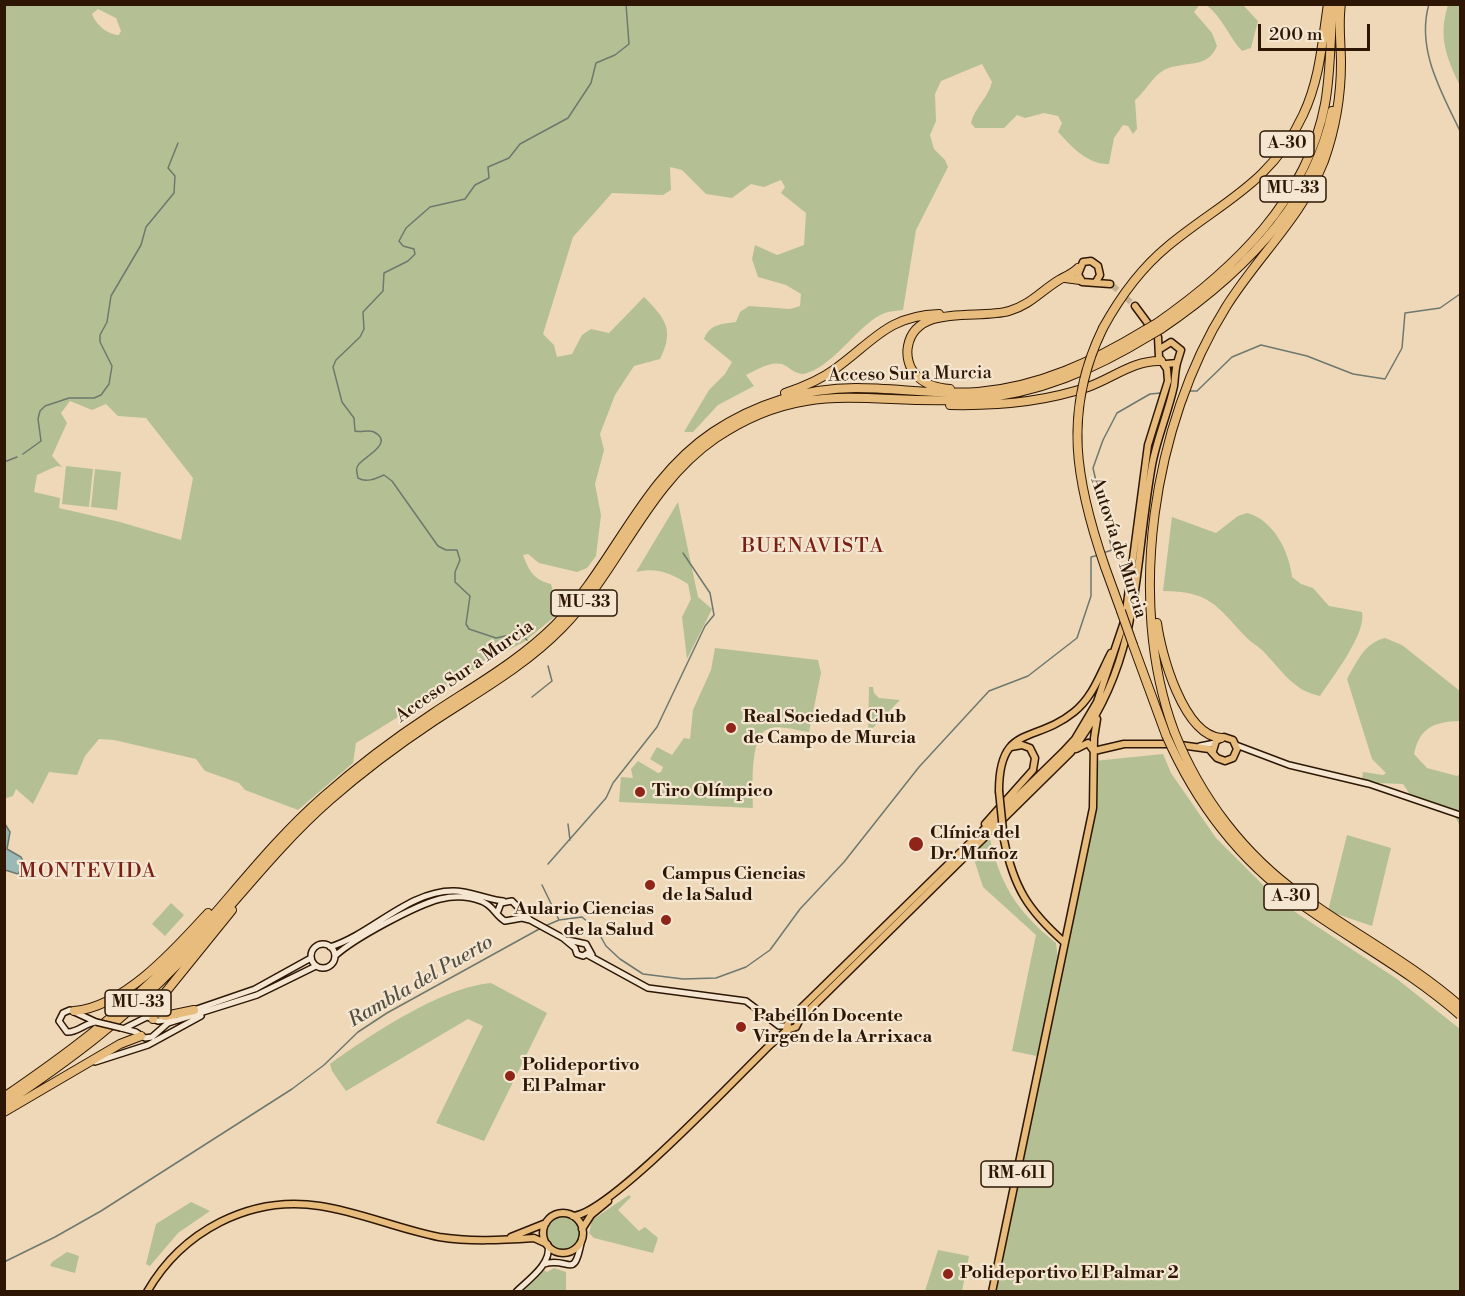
<!DOCTYPE html>
<html>
<head>
<meta charset="utf-8">
<style>
  body { margin:0 }
  #map { position:relative; width:1465px; height:1296px; overflow:hidden; background:#eed8b8; font-family:"Libre Bodoni",serif }
  canvas { display:block }
  .frame { position:absolute; inset:0; border:6px solid #2d1704; pointer-events:none }
  .scale { position:absolute; left:1258px; top:24px; width:112px; height:27px; box-sizing:border-box; border:3px solid #2d1704; border-top:0; padding-left:8px; font-size:18px; line-height:21px; white-space:nowrap; color:#2d1704; -webkit-text-stroke:4px #f4e6d1; paint-order:stroke }
</style>
</head>
<body>
<div id="map">
<canvas width="1465" height="1296"></canvas>
<div class="frame"></div>
<div class="scale">200 m</div>
</div>
<script>
const ctx = document.querySelector('canvas').getContext('2d');
ctx.lineJoin = 'round';
function fill(path, color) { ctx.fillStyle = color; ctx.fill(path, 'evenodd'); }
function stroke(path, color, width, dash) { ctx.strokeStyle = color; ctx.lineWidth = width; ctx.lineCap = dash ? 'butt' : 'round'; ctx.setLineDash(dash || []); ctx.stroke(path); }
function label(font, color, halo, rows, align = 'center') {
  ctx.font = font + ' "Libre Bodoni",serif'; ctx.lineWidth = 4.5; ctx.setLineDash([]); ctx.textBaseline = 'middle'; ctx.strokeStyle = halo; ctx.fillStyle = color; for (const [text, x, y, turn = 0] of rows) {
    ctx.save(); ctx.translate(x, y); ctx.rotate((+turn || 0) * Math.PI / 180); ctx.textAlign = isNaN(turn) ? turn : align; if (halo) ctx.strokeText(text, 0, 0); ctx.fillText(text, 0, 0); ctx.restore();
  }
}
fill(new Path2D(`
  M5,4H1200L1194,12L1212,33L1217,46C1207,70 1185,60 1164,70C1153,76 1145,92 1135,100L1137,129L1133,134L1128,126L1123,125L1114,138L1109,164C1088,165 1071,146 1058,132L1062,123L1058,116L1044,113L1025,118L1017,115L1004,128H975L971,123C975,107 988,98 992,82L982,64L941,81L935,94L936,121L930,135L934,149L945,160L948,167L916,230L903,310C897,311 890,311 885,313C860,322 836,364 807,373C797,377 790,367 782,364C770,361 756,370 746,375L754,386L718,405L693,432H684L709,390L725,374L732,362L704,339C710,324 721,324 736,322L740,312L749,306L790,309L800,306L801,294L786,285L758,277L752,259L755,245L777,255L804,245L806,213L781,193L785,187L781,180L764,187L751,184L732,198L706,194L682,170L670,167L671,190L663,195L612,193L573,237L543,334L554,345L557,357L572,354L582,335L591,329L609,333L644,297C665,318 675,330 660,359L634,366L615,395L600,434L604,450L595,484L601,515L596,556L587,568L577,572L539,563L528,554L523,555C529,571 534,580 551,584L559,613L524,642L500,654L356,743L353,763L298,810L245,790L239,783L205,771L196,759L114,740L99,739L85,756L77,775L49,772L33,804L16,789L13,796L4,799ZM98,9L116,18L121,31L119,35C108,35 96,25 92,14ZM70,401L92,410L106,404L118,416L146,418L193,478L181,540L120,522L59,508L60,498L34,492L37,475L57,466L62,467L52,456L67,423L61,413Z
  M1206,5H1243L1258,21L1251,48L1242,51C1228,36 1222,16 1206,5Z
  M1448,5H1460V86C1446,56 1438,37 1448,5Z
  M66,466L93,469L89,507L62,504Z
  M95,469L121,472L117,510L91,507Z
  M678,502L698,597L712,609L687,659L682,617L691,599L688,584C670,573 657,567 636,572Z
  M1247,513C1274,520 1289,552 1292,577L1301,584L1313,588L1329,606L1362,612C1367,633 1332,678 1320,696C1293,691 1281,669 1263,651C1257,645 1250,642 1245,636C1216,605 1209,591 1163,591L1172,517L1216,533L1238,516Z
  M1385,638L1402,645L1460,691V721C1434,722 1420,727 1414,754L1427,768L1457,776L1460,774V826L1451,809L1411,796L1403,784L1376,783L1362,779L1363,772L1383,775L1386,773L1372,759L1347,679C1357,662 1364,643 1385,638Z
  M715,648L818,660L821,673L809,732C798,731 779,724 768,729C749,736 753,790 753,808L619,802L621,777L633,778L631,769L638,761L658,773L661,772L663,767L650,759L657,747L672,755L684,738L690,739L693,710L711,670Z
  M869,687H873L874,693L879,698L900,700L868,733Z
  M1163,754L1171,773L1216,838L1280,902L1397,979L1460,1029V1291L994,1292L1093,808L1094,761Z
  M989,834C999,883 1016,911 1056,943L1058,959L1037,1056L1012,1051L1036,935L983,887L971,850Z
  M1347,835L1391,848L1372,926L1328,911Z
  M171,903L184,915L165,936L152,924Z
  M491,983L547,1013L484,1141L436,1123L483,1026L468,1019L346,1091L332,1071L330,1064C370,1035 442,987 491,983Z
  M629,1195L631,1197L618,1210L639,1231L645,1227L658,1238L653,1253L594,1238L589,1233L592,1220Z
  M191,1202L210,1211L178,1233L150,1266L146,1264L156,1224Z
  M546 1233a17 17 0 1 1 34 0a17 17 0 1 1-34 0Z
  M938,1250L969,1256L962,1291H925Z
  M67,1252L79,1256L75,1273L50,1266L52,1262Z
  M554,1268L566,1272V1291H522L544,1270L547,1272Z`), '#b4c093');
const water = new Path2D(`
  M5,824L10,832L7,849L21,857L24,863L18,874L5,870Z`);
fill(water, '#9ab9b4');
stroke(water, '#6e786e', 1.5);
stroke(new Path2D(`
  M1429,4C1416,49 1441,91 1460,131
  M1190,391H1197L1232,357L1261,345L1307,356L1353,374L1385,379L1402,348L1405,313L1440,308L1460,294
  M23,454L41,441L38,419L40,411L45,406L69,398H94L101,395L109,384L112,366L100,342V335L107,322L111,296L141,245L146,227L174,193L175,176L168,168L178,143
  M4,462L17,457
  M1103,553L1112,550L1093,468L1103,440L1117,413L1150,394L1161,393
  M527,640L519,633L496,638L469,629L466,624L470,596L455,582V572L460,560L457,550H446L438,546L392,481L384,475C375,479 366,483 358,478C357,473 355,468 359,464C364,457 395,443 374,432C368,429 361,433 355,431L354,418L342,402L333,367L336,360L360,337L364,329L363,312L383,291L384,273L408,261L415,254L414,249L403,246L399,241L406,228L430,207L465,199L475,185L489,178L488,167L509,158L520,144L568,118L591,83L596,63L615,55L629,44L626,4
  M532,697L552,681L548,666
  M568,824L570,840
  M548,864L606,798L613,783L657,727L705,626L714,615L710,593L683,553
  M542,885L559,920
  M545,926L559,920L582,917L597,930L606,946L620,959L643,974L683,979L716,978L746,967L770,950L800,909L844,862L919,767L989,691L1028,676L1077,638L1091,596V557L1099,555
  M4,1262L55,1237L101,1211L292,1089L324,1065L358,1032L387,1013L541,928`), '#6e786e', 1.5);
stroke(new Path2D(`
  M1113,286L1135,306`), '#c7b194', 6, [6, 3]);
const secondary = new Path2D(`
  M1236,745L1289,765L1369,784L1460,815
  M1200,746L1215,743
  M498,911L501,903L512,901L530,920L563,938L575,948L577,954L583,956L588,953
  M568,940L586,944L592,955
  M311 956a12 12 0 1 1 24 0a12 12 0 1 1-24 0Z
  M330,947C372,934 408,891 453,891C471,891 485,899 503,901
  M586,954L648,988L746,1001L779,1026H788
  M335,956C353,939 416,905 440,899C453,896 468,896 481,901C493,905 495,915 505,921L522,918L530,920
  M70,1010L96,1022C85,1023 77,1033 67,1032L59,1021L63,1013Z
  M191,1011L255,989L311,958
  M121,1028L136,1032L145,1038L152,1037L168,1023L257,995L316,966
  M125,1028L147,1017L158,1021L172,1019
  M95,1062L148,1045L201,1016
  M544,1264C570,1256 574,1283 582,1238
  M516,1292C528,1280 552,1264 548,1245`);
const primary = new Path2D(`
  M1096,282L1100,275L1098,266L1091,261L1083,262L1078,274L1082,282L1110,284
  M1160,349L1171,342L1181,350L1177,363L1166,364
  M1076,749L1088,743L1093,750
  M1094,751L1124,744H1173L1209,749L1217,758L1225,761L1233,758L1237,749L1233,740L1224,737L1216,741L1213,751
  M999,791C999,723 1035,744 1074,712C1093,697 1100,674 1111,653
  M985,824L1033,770L1035,758L1030,748L1022,745L1011,747
  M1004,840C1014,888 1028,910 1064,942
  M786,1030L789,1020L1063,752L1075,739L1097,702L1125,619L1148,445L1168,381L1167,369L1159,357L1158,337L1135,306
  M543 1233a20 20 0 1 1 40 0a20 20 0 1 1-40 0Z
  M573,1216C609,1214 736,1078 769,1046L787,1030L796,1027L800,1019L1071,752C1142,661 1133,571 1152,465C1157,438 1168,413 1174,386C1175,378 1175,371 1177,363
  M582,1229L591,1215L608,1201
  M511,1237L546,1223
  M147,1292C182,1231 250,1195 320,1206C360,1212 398,1229 439,1237C470,1242 503,1240 534,1238L547,1244
  M992,1292L1093,808L1094,738L1097,719`);
const highway = new Path2D(`
  M1065,278L1080,280
  M1157,323C1233,270 1307,200 1325,104C1331,71 1330,38 1333,4
  M1103,328C1120,297 1140,269 1168,246C1221,202 1271,184 1303,115C1320,79 1322,43 1328,4
  M1161,329C1238,277 1313,206 1332,111
  M950,389C937,388 925,385 916,375C909,368 906,356 908,346C916,303 979,320 1009,311C1030,305 1041,291 1059,280C1066,276 1072,274 1078,268
  M785,393C803,387 820,380 835,369C874,341 887,316 939,314
  M950,405C996,406 1044,402 1088,387C1113,378 1134,360 1161,361
  M1105,567L1121,611
  M1157,623C1161,653 1183,735 1221,738
  M1133,645L1166,735
  M1174,731C1126,602 1153,423 1226,307C1257,257 1302,217 1324,161C1335,130 1341,96 1341,63C1341,44 1338,24 1341,4
  M156,1005V1012L165,1016L194,1010
  M74,1011C124,1007 176,948 208,913
  M153,1019L156,1004L232,910
  M4,1097C64,1056 122,1013 172,961C224,907 267,846 323,797C358,766 394,739 432,714C474,686 519,661 555,625C614,565 641,480 713,432C755,404 805,388 856,388C897,388 937,395 978,392C1039,387 1094,361 1145,330
  M4,1104C67,1062 126,1018 178,964C230,910 274,849 330,800C363,771 398,745 434,721C478,692 525,666 562,628C620,569 646,486 716,438C809,375 874,407 974,399C1038,394 1095,369 1149,336
  M4,1112L120,1044L141,1036`);
stroke(secondary, '#2d1704', 8);
stroke(primary, '#2d1704', 9);
stroke(highway, '#2d1704', 10);
stroke(secondary, '#f4e6d1', 5);
stroke(primary, '#e7bc7c', 6);
stroke(highway, '#e7bc7c', 8);
const secondaryBridge = new Path2D(`
  M96,1022L121,1028`);
const primaryBridge = new Path2D(`
  M999,791L1004,840`);
const highwayBridge = new Path2D(`
  M1103,328C1062,412 1076,483 1105,567
  M1145,330L1157,323
  M1149,336L1161,329
  M1121,611L1133,645
  M1174,731C1200,797 1244,855 1302,896C1354,934 1411,963 1460,1006
  M1166,735C1195,801 1239,860 1298,902C1352,941 1410,971 1460,1015`);
stroke(secondaryBridge, '#2d1704', 8, []);
stroke(primaryBridge, '#2d1704', 9, []);
stroke(highwayBridge, '#2d1704', 10, []);
stroke(secondaryBridge, '#f4e6d1', 5);
stroke(primaryBridge, '#e7bc7c', 6);
stroke(highwayBridge, '#e7bc7c', 8);
for (const [x, y, r, color] of [
  [731,728,6,"#8f2418"],
  [640,792,6,"#8f2418"],
  [916,844,8,"#8f2418"],
  [650,885,6,"#8f2418"],
  [666,920,6,"#8f2418"],
  [741,1027,6,"#8f2418"],
  [510,1076,6,"#8f2418"],
  [948,1274,6,"#8f2418"]
]) { const dot = new Path2D(); dot.arc(x, y, r, 0, 2 * Math.PI); ctx.fillStyle = color; ctx.fill(dot); stroke(dot, '#f4e6d1', 2); }
for (const [x, y, w] of [
  [1287,144,54],
  [1293,189,66],
  [584,603,66],
  [1291,897,54],
  [138,1003,66],
  [1017,1174,72]
]) { const box = new Path2D(); box.roundRect(x - w / 2, y - 13, w, 26, 4.5); ctx.fillStyle = '#f4e6d1'; ctx.fill(box); stroke(box, '#2d1704', 1.5); }
label('bold 16px', '#2d1704', null, [
  ["A-30",1287,144],
  ["MU-33",1293,189],
  ["MU-33",584,603],
  ["A-30",1291,897],
  ["MU-33",138,1003],
  ["RM-611",1017,1174]
]);
label('18px', '#2d1704', '#f4e6d1', [
  ["Acceso Sur a Murcia",910,375,-1],
  ["Autovía de Murcia",1118,548,72],
  ["Acceso Sur a Murcia",465,672,-35]
]);
label('bold 18px', '#2d1704', '#f4e6d1', [
  ["Real Sociedad Club",743,718],
  ["de Campo de Murcia",743,739],
  ["Tiro Olímpico",652,792],
  ["Clínica del",930,834],
  ["Dr. Muñoz",930,855],
  ["Campus Ciencias",662,875],
  ["de la Salud",662,896],
  ["Aulario Ciencias",654,910,"right"],
  ["de la Salud",654,931,"right"],
  ["Pabellón Docente",753,1017],
  ["Virgen de la Arrixaca",753,1038],
  ["Polideportivo",522,1066],
  ["El Palmar",522,1087],
  ["Polideportivo El Palmar 2",960,1274]
], 'left');
ctx.letterSpacing = '1.5px';
label('20px', '#7a1f14', '#f4e6d1', [
  ["BUENAVISTA",813,547],
  ["MONTEVIDA",88,872]
]);
ctx.letterSpacing = '0px';
label('italic 20px', '#535042', '#f4e6d1', [
  ["Rambla del Puerto",421,982,-30]
]);
</script>
</body>
</html>
